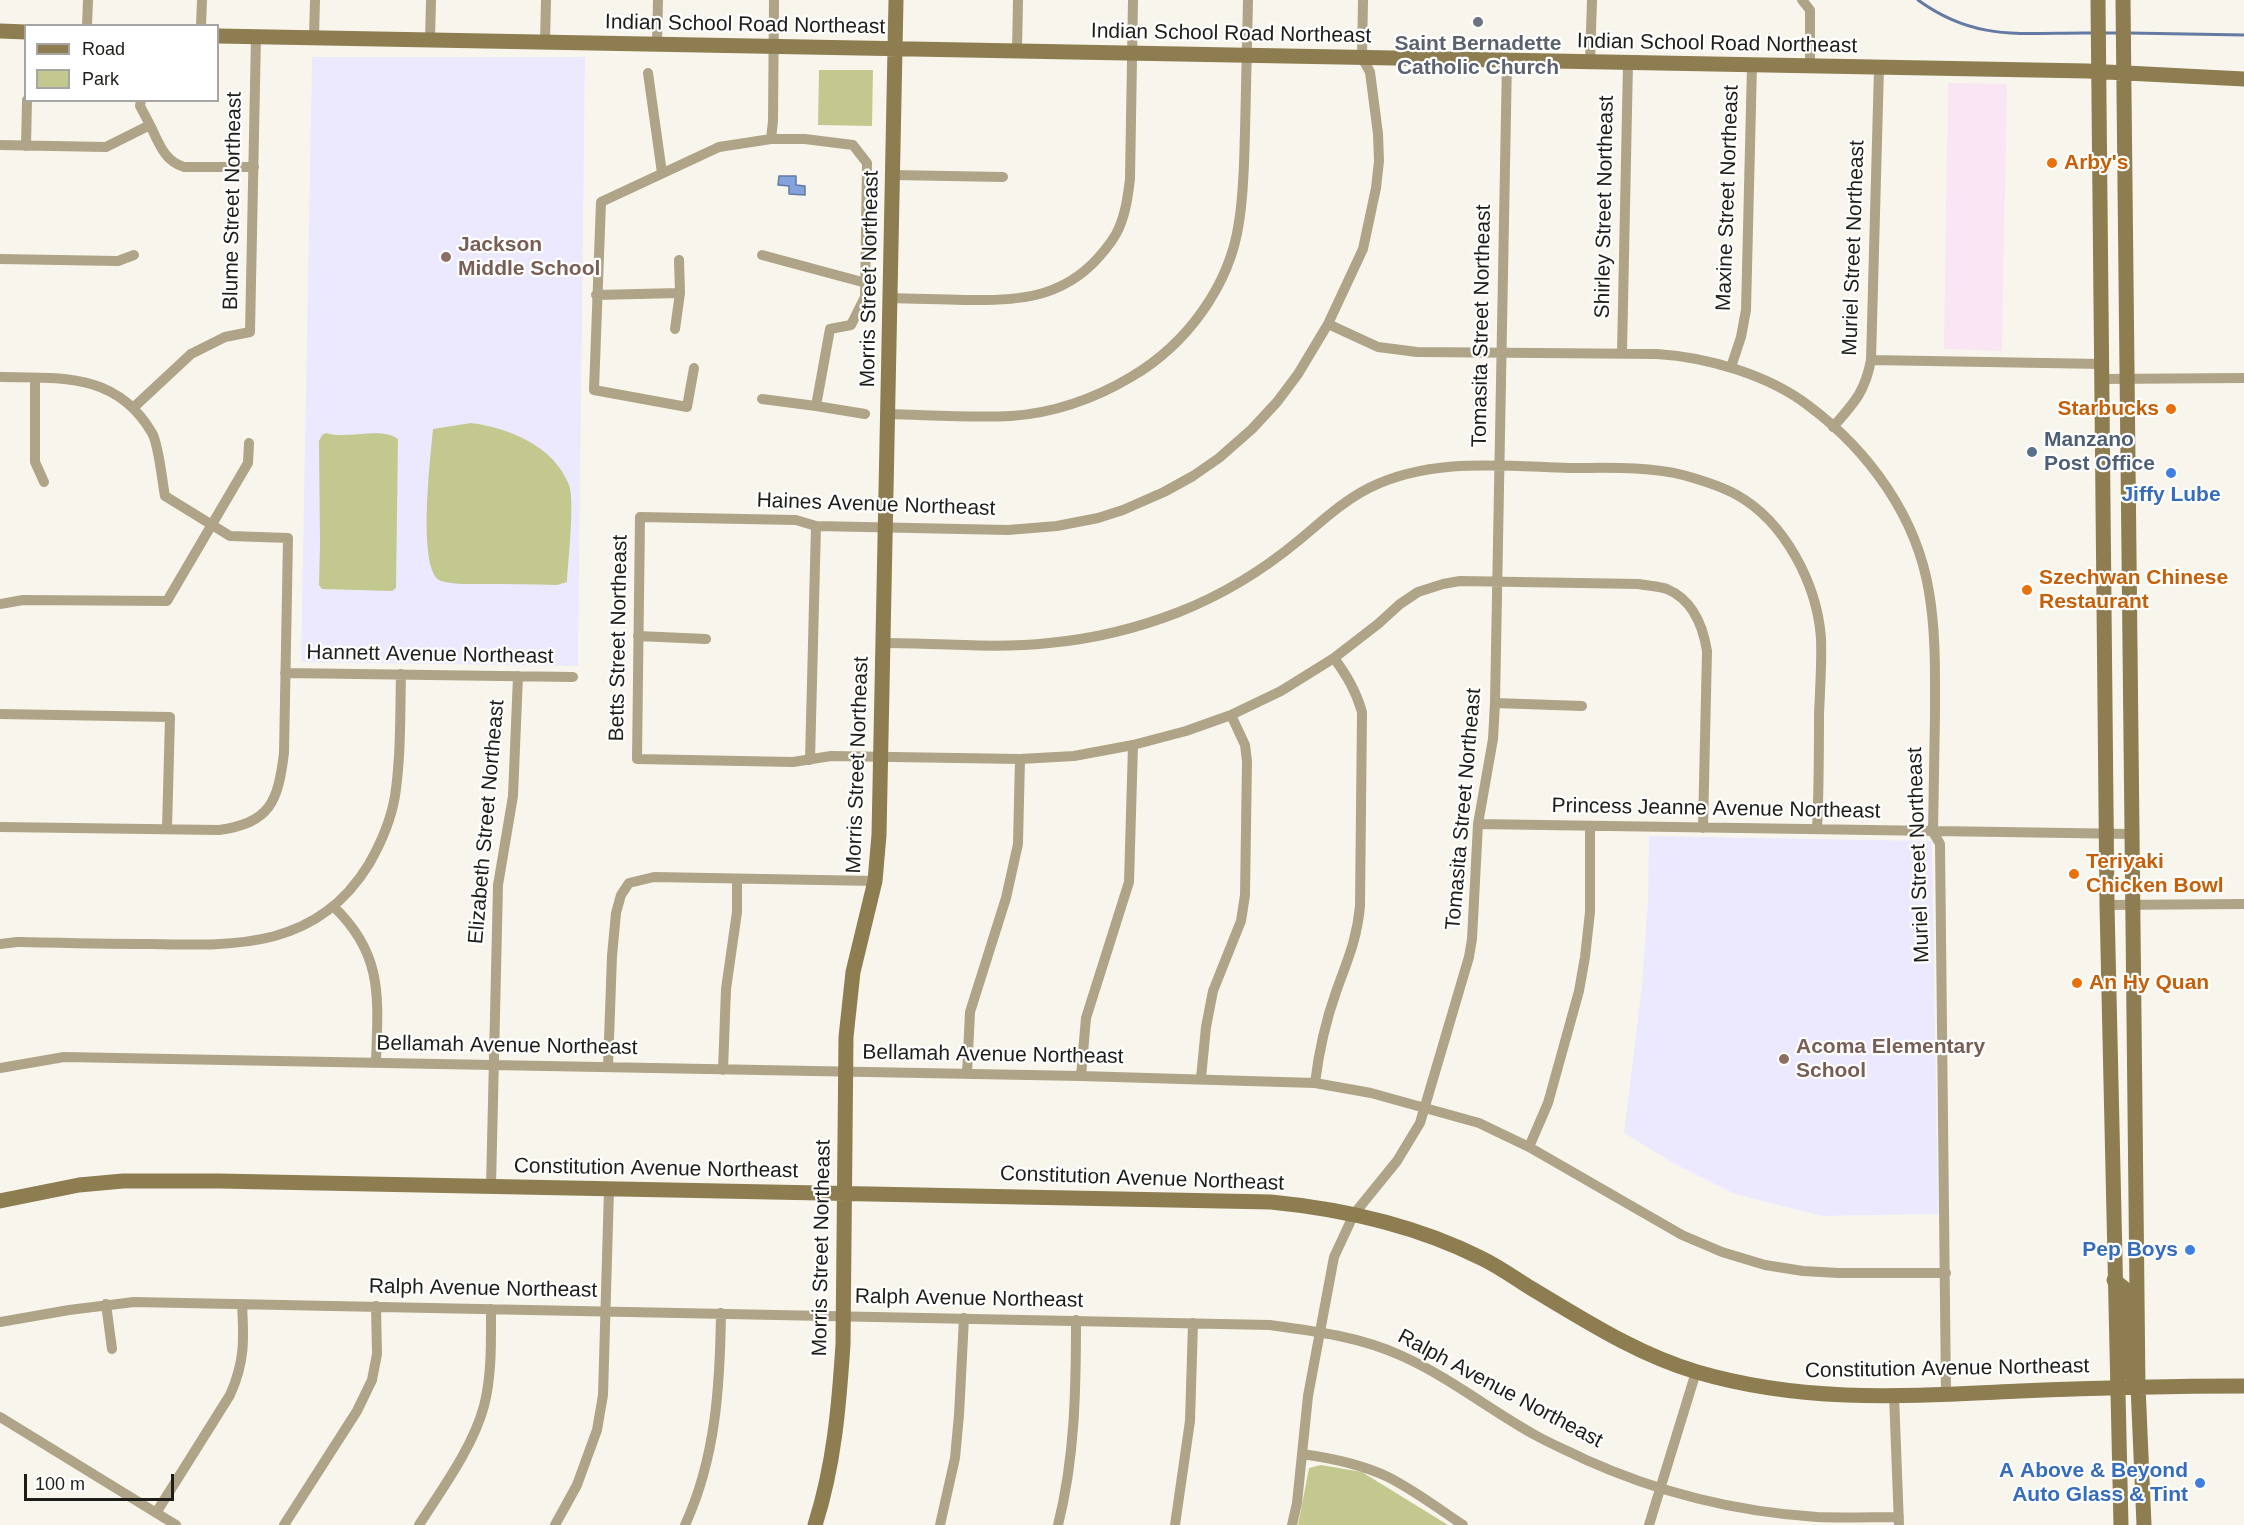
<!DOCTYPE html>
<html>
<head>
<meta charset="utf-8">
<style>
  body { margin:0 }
  #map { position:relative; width:2244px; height:1525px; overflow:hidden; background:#f8f6ec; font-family:Arial,sans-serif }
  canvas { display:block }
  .legend { position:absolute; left:24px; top:24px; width:195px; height:78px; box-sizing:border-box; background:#fff; border:2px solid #a5a5a3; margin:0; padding:8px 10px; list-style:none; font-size:18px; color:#1d1d19 }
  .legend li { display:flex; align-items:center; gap:12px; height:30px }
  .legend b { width:30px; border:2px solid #a5a5a3 }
  .scale { position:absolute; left:24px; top:1474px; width:150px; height:27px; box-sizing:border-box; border:3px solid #1d1d19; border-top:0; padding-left:8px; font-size:18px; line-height:21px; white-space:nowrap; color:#1d1d19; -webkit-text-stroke:4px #fff; paint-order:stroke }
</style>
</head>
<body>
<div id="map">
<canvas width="2244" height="1525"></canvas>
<ul class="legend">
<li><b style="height:8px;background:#8d7d51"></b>Road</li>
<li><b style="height:16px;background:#c3c88e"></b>Park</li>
</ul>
<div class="scale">100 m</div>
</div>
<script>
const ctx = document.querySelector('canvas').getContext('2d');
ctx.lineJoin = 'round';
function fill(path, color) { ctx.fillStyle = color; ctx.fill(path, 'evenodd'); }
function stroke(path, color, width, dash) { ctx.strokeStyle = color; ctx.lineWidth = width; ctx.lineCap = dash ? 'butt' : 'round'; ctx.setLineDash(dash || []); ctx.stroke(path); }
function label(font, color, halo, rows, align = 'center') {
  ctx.font = font + ' Arial,sans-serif'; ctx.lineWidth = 4.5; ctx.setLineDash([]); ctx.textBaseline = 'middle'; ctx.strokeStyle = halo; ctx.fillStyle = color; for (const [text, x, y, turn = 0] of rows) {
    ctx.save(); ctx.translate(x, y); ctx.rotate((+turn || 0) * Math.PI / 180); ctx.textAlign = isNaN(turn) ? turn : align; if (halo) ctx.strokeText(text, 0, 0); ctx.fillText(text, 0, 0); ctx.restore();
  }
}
fill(new Path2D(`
  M1948,83L2007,84L2002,351L1944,349Z`), '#fae5f4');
fill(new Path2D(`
  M312,57H585L578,666L301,662Z
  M1649,836L1932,841L1938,1214L1822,1216L1735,1194L1673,1163L1624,1133L1642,985L1648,897Z`), '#ece9ff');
fill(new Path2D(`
  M819,70H873L872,126L818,125Z
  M471,423C509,428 554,446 569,485C575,500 568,562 567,582L557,585C532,584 508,584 483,584C470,584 454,585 441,581C416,572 431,453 433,429Z
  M326,433C347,440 381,426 398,439L396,588L392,591L322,589L319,585L320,545L319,441L322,435Z
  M1321,1465L1362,1472L1448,1525H1298L1309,1468Z`), '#c3c88e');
const water = new Path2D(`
  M779,176H796V185L805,186V195L789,194V186L778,185Z`);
fill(water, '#83a2de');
stroke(water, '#647aa3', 1.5);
stroke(new Path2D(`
  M1918,0C1977,43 2024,32 2092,33
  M2102,33H2119
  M2129,33L2244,35`), '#647aa3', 3);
stroke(new Path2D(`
  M1363,0L1362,58L1370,72L1378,134L1379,161L1376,188L1363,249L1328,324L1298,374L1277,402L1252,429L1219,458L1193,476L1164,492L1123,510L1098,518L1057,526L1008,530L816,526L796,520L640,517L637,759L793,762L831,756L1020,759L1074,756L1133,745L1186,731L1231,715L1281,691L1334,658L1378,624L1400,604L1418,592L1443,584L1460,581L1639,584C1648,586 1659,586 1667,589C1693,600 1703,626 1707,651L1703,828
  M1802,0L1810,10V66
  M87,26L88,0
  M201,26L202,0
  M314,37L315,0
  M430,40L431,0
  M545,42L546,0
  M657,44L658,0
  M1017,50L1018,0
  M1590,62L1592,0
  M648,73L662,173
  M141,100L140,106L150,125
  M771,139H805L853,145L867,163L865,297L851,325L830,329L816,406L865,414
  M0,145L106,147L150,125C159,143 164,161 184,167H254
  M26,146L27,100
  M893,175L1003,177
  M762,255L866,283
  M0,259L118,261L134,255
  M596,295L680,293
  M890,298C915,299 939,299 964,300C1016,301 1061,299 1098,258C1106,249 1115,238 1119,228C1126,212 1128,195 1130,179L1133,0
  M1328,324L1378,347L1417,352L1657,354C1707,357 1769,375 1809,406C1869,451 1917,517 1929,592C1936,633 1935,673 1935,714C1934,754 1934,793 1933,832L1940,844L1946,1394
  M675,329L680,293L679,260
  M1622,353L1628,63
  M1871,360L2102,364
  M1731,367L1741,337L1746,310L1752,65
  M694,368L687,407L594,390L601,202L719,147L771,139L773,121L774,0
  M0,377C60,378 117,372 152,433C159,445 162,481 165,496L230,536L288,538L284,753C278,802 270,823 219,830L0,827
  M35,378V462L44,482
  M2102,379L2244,378
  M762,399L816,406
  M133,408L191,354L225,337L250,332L256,36
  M889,414C929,415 971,418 1011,416C1055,413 1094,399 1131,377C1186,345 1230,286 1239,222C1244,192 1244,162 1245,132C1246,88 1247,44 1248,0
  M1833,427C1854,403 1865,392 1871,360L1879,68
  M0,604L23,600L167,601L248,463L249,443
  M638,636L706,639
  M884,643C939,643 995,649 1049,643C1093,639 1138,628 1179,612C1222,595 1263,570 1298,541C1321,522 1343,501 1369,488C1431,457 1503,466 1569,468C1607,468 1647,466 1683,475C1701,480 1721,486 1737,495C1785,522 1817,584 1821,638C1822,663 1820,689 1819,715C1819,753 1819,791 1817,829
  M285,673L573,677
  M1495,703L1582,706
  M0,714L170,717L167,829
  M810,760L816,526
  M1478,824L2132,834
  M2107,905L2244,904
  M334,907C384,955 378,999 376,1062
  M0,944L17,942C61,943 104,944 148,944C237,946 317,949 369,864C381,843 391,820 395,796C401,756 400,715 401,674
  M608,1067L612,956L616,913L621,895L629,883L654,877L875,881
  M0,1068L64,1057L1081,1076L1315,1083L1371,1093L1479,1123L1529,1147L1682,1235L1722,1252L1765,1265L1803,1271L1839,1273H1946
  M723,1070L726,989L737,912V879
  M967,1074L970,1012L1006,898L1018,844L1020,759
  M1081,1076L1086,1018L1129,882L1133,745
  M1201,1078L1206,1027L1213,991L1241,921L1245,895L1247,761L1245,745L1231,715
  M1315,1083C1319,1050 1325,1023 1336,992C1347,961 1357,940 1360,906L1362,712C1356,691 1347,676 1334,658
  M1529,1147L1548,1103L1579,991L1585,957L1590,912V827
  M491,1187L498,885L513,796L518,676
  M106,1304L112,1349
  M0,1322L69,1310L134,1302L1270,1325C1315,1331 1361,1337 1402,1356C1449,1377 1490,1410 1535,1435C1551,1444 1568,1451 1584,1459C1657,1492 1738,1512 1817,1517C1844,1518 1872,1517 1899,1517
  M1894,1395L1899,1525
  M0,1417L176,1525
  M1302,1454C1331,1458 1361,1464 1388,1477C1414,1490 1439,1509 1463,1525
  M156,1513L230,1395C245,1362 244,1339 242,1304
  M284,1525L357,1411L372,1380L377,1354L376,1306
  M419,1525C442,1489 473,1447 484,1406C492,1375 491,1341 491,1309
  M555,1525L577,1485L597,1430L603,1395L609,1189
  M685,1525C716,1458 720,1385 721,1313
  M940,1525L955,1458L959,1415L964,1318
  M1058,1525C1075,1458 1076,1389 1076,1320
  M1175,1525L1190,1421L1193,1323
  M1292,1525L1297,1503L1308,1396L1334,1257L1354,1214L1397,1161L1420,1123L1469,957L1472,939L1478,824L1493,739L1495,703C1497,488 1502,274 1507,60
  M1649,1525L1696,1372`), '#afa487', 10);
stroke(new Path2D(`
  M2098,0L2107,905L2121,1525
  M2123,0L2138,1386L2144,1525
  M0,31L26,32
  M218,36L2087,71L2244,79
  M0,1201L79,1185L123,1181H219L1271,1202C1343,1209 1415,1225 1481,1258C1498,1266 1513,1277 1529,1287C1583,1319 1636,1354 1697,1372C1806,1404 1909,1396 2020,1391C2095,1388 2169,1386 2244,1386
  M2114,1280L2125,1289L2126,1365L2136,1383
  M815,1525C834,1466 839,1406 843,1344L846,1037L853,972L875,881L879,835L896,0`), '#8d7d51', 15);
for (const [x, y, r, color] of [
  [1478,22,6,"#6b7280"],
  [2052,163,6,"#e8710a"],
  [446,257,6,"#8d6e63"],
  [2171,409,6,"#e8710a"],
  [2032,452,6,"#5c6f8a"],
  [2171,473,6,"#3f7fe0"],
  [2027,590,6,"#e8710a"],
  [2074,874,6,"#e8710a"],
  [2077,983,6,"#e8710a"],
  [1784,1059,6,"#8d6e63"],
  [2190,1250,6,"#3f7fe0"],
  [2200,1483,6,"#3f7fe0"]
]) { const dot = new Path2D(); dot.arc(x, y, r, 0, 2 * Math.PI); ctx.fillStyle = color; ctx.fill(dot); stroke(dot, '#fff', 2); }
label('21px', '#1d1d19', '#fff', [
  ["Indian School Road Northeast",745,25,1],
  ["Indian School Road Northeast",1231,34,1],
  ["Indian School Road Northeast",1717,44,1],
  ["Maxine Street Northeast",1728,198,-88],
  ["Blume Street Northeast",233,201,-89],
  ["Shirley Street Northeast",1605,207,-89],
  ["Muriel Street Northeast",1854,248,-88],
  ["Morris Street Northeast",870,279,-89],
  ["Tomasita Street Northeast",1482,326,-89],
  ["Haines Avenue Northeast",876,505,2],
  ["Betts Street Northeast",619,638,-89],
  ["Hannett Avenue Northeast",430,655,1],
  ["Morris Street Northeast",858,765,-88],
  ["Tomasita Street Northeast",1464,809,-85],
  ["Princess Jeanne Avenue Northeast",1716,809,1],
  ["Elizabeth Street Northeast",487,822,-85],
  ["Muriel Street Northeast",1919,855,-92],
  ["Bellamah Avenue Northeast",507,1046,1],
  ["Bellamah Avenue Northeast",993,1055,1],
  ["Constitution Avenue Northeast",656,1169,1],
  ["Constitution Avenue Northeast",1142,1179,2],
  ["Morris Street Northeast",822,1248,-89],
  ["Ralph Avenue Northeast",483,1289,1],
  ["Ralph Avenue Northeast",969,1299,1],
  ["Constitution Avenue Northeast",1947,1369,-1],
  ["Ralph Avenue Northeast",1500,1389,28]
]);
label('bold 21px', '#5b616d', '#fff', [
  ["Saint Bernadette",1478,44],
  ["Catholic Church",1478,68]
]);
label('bold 21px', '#c56008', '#fff', [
  ["Arby's",2064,163],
  ["Starbucks",2159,409,"right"],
  ["Szechwan Chinese",2039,578],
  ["Restaurant",2039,602],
  ["Teriyaki",2086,862],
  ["Chicken Bowl",2086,886],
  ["An Hy Quan",2089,983]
], 'left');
label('bold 21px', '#785e54', '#fff', [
  ["Jackson",458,245],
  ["Middle School",458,269],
  ["Acoma Elementary",1796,1047],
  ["School",1796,1071]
], 'left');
label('bold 21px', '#4e5e75', '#fff', [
  ["Manzano",2044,440],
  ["Post Office",2044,464]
], 'left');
label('bold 21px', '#366cbe', '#fff', [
  ["Jiffy Lube",2171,495,"center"],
  ["Pep Boys",2178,1250],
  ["A Above & Beyond",2188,1471],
  ["Auto Glass & Tint",2188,1495]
], 'right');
</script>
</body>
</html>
